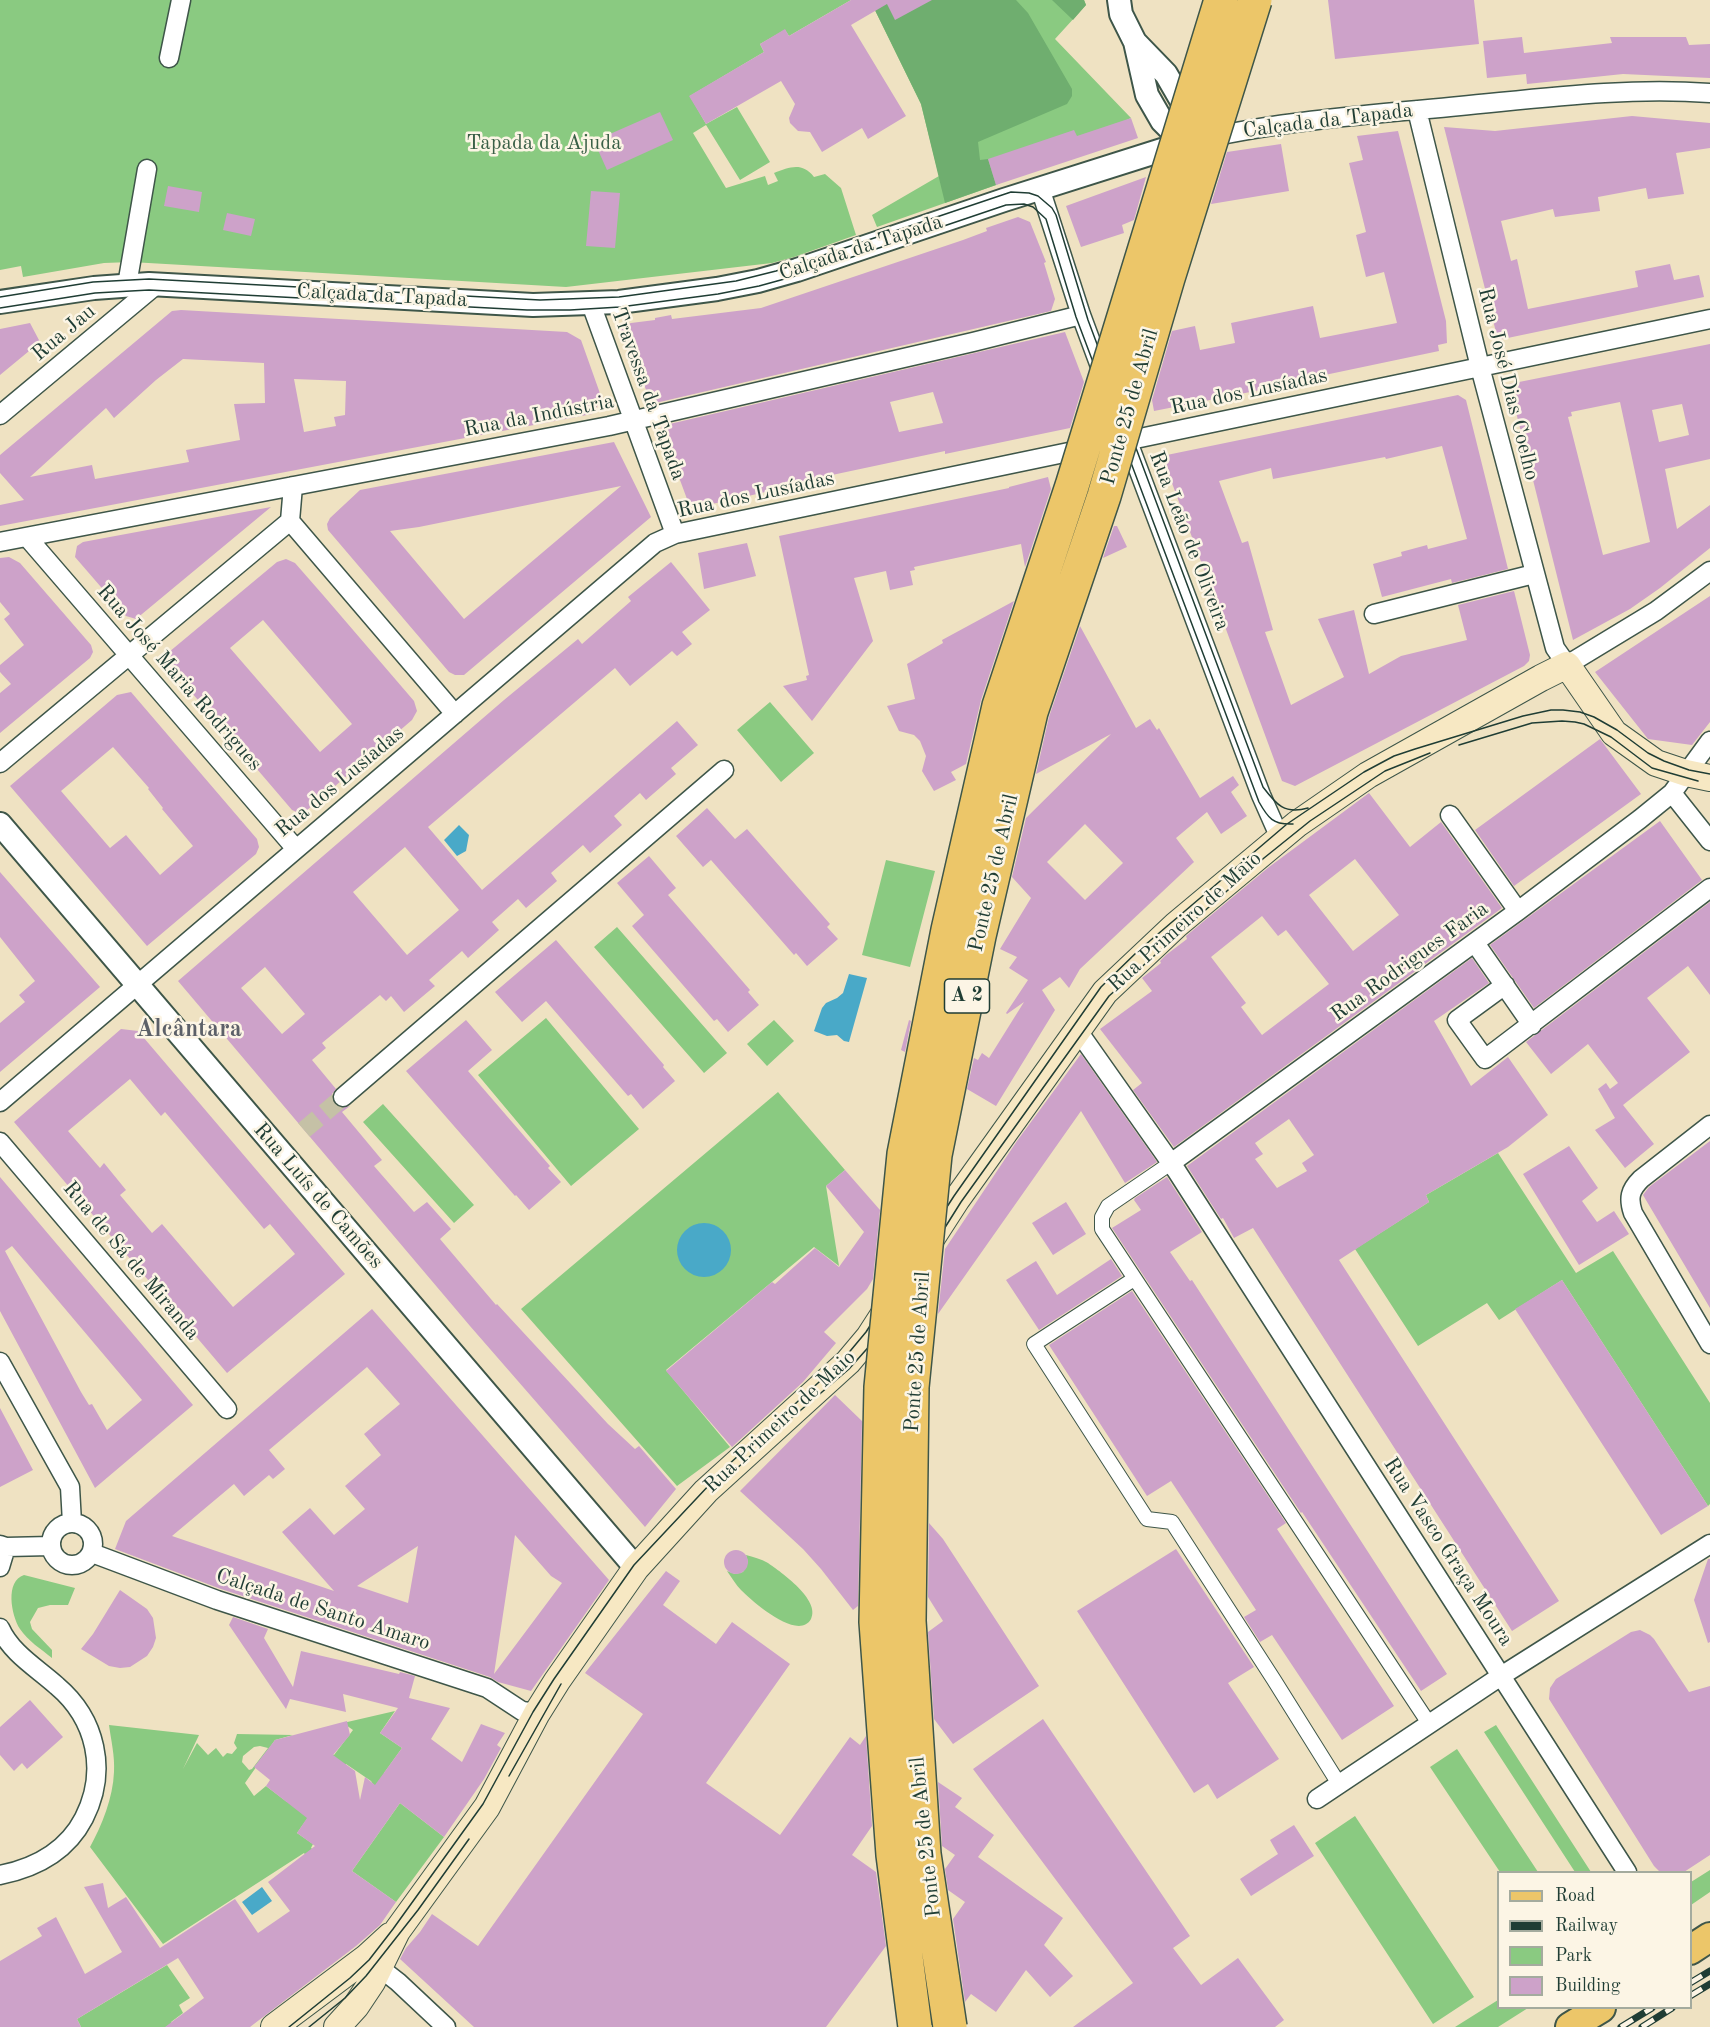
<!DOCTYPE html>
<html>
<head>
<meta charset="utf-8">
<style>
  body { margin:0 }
  #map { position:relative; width:1710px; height:2027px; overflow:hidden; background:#efe2c2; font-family:"Old Standard TT",serif }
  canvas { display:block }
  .legend { position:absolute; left:1497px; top:1871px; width:195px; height:138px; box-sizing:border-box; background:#fcf5e5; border:2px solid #a4ab9e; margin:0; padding:8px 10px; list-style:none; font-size:18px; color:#1f3d34 }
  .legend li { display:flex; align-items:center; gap:12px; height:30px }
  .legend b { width:30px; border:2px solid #a4ab9e }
</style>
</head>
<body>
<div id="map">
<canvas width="1710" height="2027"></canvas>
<ul class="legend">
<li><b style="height:8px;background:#ecc669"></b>Road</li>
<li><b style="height:8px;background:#1f3d34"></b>Railway</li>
<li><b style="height:16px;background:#8aca81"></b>Park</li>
<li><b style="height:16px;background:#cda2c9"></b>Building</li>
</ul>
</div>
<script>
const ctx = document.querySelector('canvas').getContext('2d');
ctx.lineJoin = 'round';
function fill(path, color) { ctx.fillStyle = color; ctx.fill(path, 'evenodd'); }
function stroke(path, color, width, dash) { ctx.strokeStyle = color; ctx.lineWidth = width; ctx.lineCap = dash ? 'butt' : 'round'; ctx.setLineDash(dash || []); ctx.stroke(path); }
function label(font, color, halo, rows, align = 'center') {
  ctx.font = font + ' "Old Standard TT",serif'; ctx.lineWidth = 5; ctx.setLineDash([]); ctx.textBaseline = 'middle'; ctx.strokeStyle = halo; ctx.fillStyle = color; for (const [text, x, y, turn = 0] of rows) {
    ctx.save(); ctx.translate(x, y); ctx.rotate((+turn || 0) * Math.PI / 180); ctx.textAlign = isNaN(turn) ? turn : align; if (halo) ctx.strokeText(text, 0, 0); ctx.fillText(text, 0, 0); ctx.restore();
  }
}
fill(new Path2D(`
  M0,0H851L789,36L785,30L760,44L764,52L690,96L706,124L737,107L770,162L740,180L706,125L693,133L726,188L765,176L768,185L778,181L774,173C790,167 802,162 814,177L825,174L841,188L856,235L794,257L772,263L566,287L131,262L104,263L23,277L21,266L0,270Z
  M870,0H1084L1086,5L1055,39L1131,118L996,185L877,227L872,215L939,176L921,104Z
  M770,702L814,753L781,782L737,730Z
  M886,860L935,871L910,967L862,955Z
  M617,927L727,1053L704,1073L594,947Z
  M546,1018L639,1129L571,1186L478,1075Z
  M774,1020L794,1041L767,1066L747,1044Z
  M778,1092L845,1170L826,1186L839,1266L814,1247L666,1370L730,1447L677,1486L521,1309Z
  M383,1104L474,1205L454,1223L363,1122Z
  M1498,1153L1576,1273L1613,1251L1710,1403V1504L1708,1506L1562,1280L1499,1320L1487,1303L1418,1346L1355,1249L1429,1202L1426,1195Z
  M746,1555C753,1557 761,1559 768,1563C781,1572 821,1600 811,1619C798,1642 752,1601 741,1590C736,1585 732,1578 727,1571L735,1574L743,1572L748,1562Z
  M24,1575L75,1588L68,1605H50L38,1608L30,1622L32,1629L52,1650V1658C41,1649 28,1641 20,1629C11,1615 5,1581 24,1575Z
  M395,1711L380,1733L402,1748L384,1773V1802L371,1781L346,1764L297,1833L313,1844L311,1848L342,1870V1905L304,1853L163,1944L90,1847C102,1825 113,1798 114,1772C115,1756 111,1740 109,1725L199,1735L183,1769L197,1743L208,1755L216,1748L223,1757L227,1753L232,1754L237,1748L234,1743L237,1734L293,1735L275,1740L245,1783L254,1796L266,1786L287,1802L318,1743L334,1755L353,1730L343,1723ZM260,1746L268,1748L252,1769L249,1770L242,1762L243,1756L254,1747Z
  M1496,1725L1591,1872H1575L1484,1732Z
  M1457,1749L1538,1872H1500L1430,1767Z
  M400,1803L444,1837L396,1902L352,1871Z
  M1355,1816L1474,1997L1433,2024L1315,1843Z
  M1710,1870V1892L1691,1905V1882Z
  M167,1965L190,1998L179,2005L183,2013L171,2022L174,2027H81L77,2019Z
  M1498,2000V2008H1528L1498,2027H1455Z`), '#8aca81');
fill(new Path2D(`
  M870,0H1016L1028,13L1072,89V96L1067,104L978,142L980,160L988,159L996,185L945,203L921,104Z
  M1052,0H1084L1086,5L1073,20Z`), '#6fae6f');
fill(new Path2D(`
  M459,825L469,835L466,851L457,856L444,840Z
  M849,974L867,978L849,1042L844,1041L837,1035L827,1036L814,1031L822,1008L826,1003L837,998L843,993Z
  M677 1250a27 27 0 1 1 54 0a27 27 0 1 1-54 0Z
  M262,1887L272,1901L252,1915L242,1902Z`), '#49a9c8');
fill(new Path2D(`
  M851,0H932L895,20L887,4L851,25L906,116L868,139L862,128L822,152L810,132L798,131L790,123L789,118L795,104L781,81L706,124L689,96L764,52L760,44L785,29L789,36Z
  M1328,0H1474L1479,44L1335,59Z
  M1522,37L1524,53L1612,43L1610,37H1686L1689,45L1710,44V78L1623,74L1527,84L1526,74L1487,78L1483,41Z
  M660,112L673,140L607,170L594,141Z
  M1632,116L1710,123V148L1676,153L1684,194L1648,199L1646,188L1598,197L1600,211L1555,217L1553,209L1501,221L1511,261L1517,259L1528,309L1638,287L1635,271L1670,264L1674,280L1699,275L1704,297L1498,340L1444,127L1495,131Z
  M1131,118L1138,138L996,185L988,159L1074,130L1077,136Z
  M1398,131L1446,321L1447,343L1438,345L1439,351L1320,376L1321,378L1154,411L1152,400L1172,331L1195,326L1200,350L1235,343L1231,323L1313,306L1320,338L1397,323L1384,272L1366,277L1356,235L1366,232L1349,163L1363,160L1357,136Z
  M1281,144L1289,191L1211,204L1227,152Z
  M1146,177L1134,220L1122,225L1124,233L1081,247L1066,206Z
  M168,186L202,192L199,212L164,206Z
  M591,191L620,193L615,248L586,246Z
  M227,213L255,219L251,236L223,230Z
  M1018,217L1030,222L1046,262L1044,263L1055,299L1051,311L651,404L635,359L628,349L620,327L631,323L655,320V318L671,315L672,319L761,308L963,240L987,231L986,228Z
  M181,310L567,332L581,340L602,399L592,414L0,526V505L24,500L0,473V455L172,311ZM183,359L264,363L265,403L234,404L240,440L186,450L189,462L95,479L92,465L30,477L106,408L114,418L156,380ZM294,379L346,381L345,415L334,417L336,426L304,432Z
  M30,323L40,342L0,375V329Z
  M1065,332L1084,382L1070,428L945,454V451L832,475V477L717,503L690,507L661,429V426ZM933,392L943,423L899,432L890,402Z
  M1710,344V459L1665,469L1677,529L1710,505V548L1660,588L1630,609L1573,640L1509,384ZM1620,402L1650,542L1603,555L1568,417L1572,416L1571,412ZM1682,404L1689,435L1659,442L1652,410Z
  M1458,395L1466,400L1508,569L1452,583L1451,579L1382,597L1373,564L1402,556L1401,552L1427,545L1428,549L1467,539L1442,446L1386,459L1385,457L1273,479L1271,468L1219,481L1242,543L1248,541L1273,630L1265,632L1291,705L1344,677L1318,619L1354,610L1369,674L1401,656L1467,640L1458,605L1514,591L1530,655L1529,661L1524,666L1295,786L1282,781L1162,456Z
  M614,442L651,517L464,675H455L449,672L328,530L327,524L330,518L360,490ZM621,486L464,619L390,531L419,527Z
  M1048,477L1051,489L1025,567L1021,544L914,567L915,570L910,571L913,585L890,590L886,571L854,578L873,641L812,721L783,686L807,680L806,676L809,675L779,536L1009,488V487Z
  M271,507L136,619L126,616L75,557L77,546L83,542Z
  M1114,526H1117L1127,547L1103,558Z
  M747,543L756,576L704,589L698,553Z
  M9,557L20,563L91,645L93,652L90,658L0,733V693L11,684L0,672V665L24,645L4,619L10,614L0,602V558Z
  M286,559L295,563L323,595L414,701L417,711L412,720L306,811L299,813L292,810L168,665L166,658L169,652L277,562ZM263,620L352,724L320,752L230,648Z
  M671,562L710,610L682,632L692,644L677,656L672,651L630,686L615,668L428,827L482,890L677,721L698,745L671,768L676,774L646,800L640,793L614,816L622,825L590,853L583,845L551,873L557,881L526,908L518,899L492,922L499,930L468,958L462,951L429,980L435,986L404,1012L391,996L386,1001L380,995L322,1043L326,1048L312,1060L336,1089L332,1094L334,1104L340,1108L350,1106L342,1112L382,1160L374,1166L414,1212L427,1202L451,1229L440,1239L496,1305L497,1304L608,1424L635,1449L639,1446L676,1489L645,1527L470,1326L178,981L504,700L578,639L582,644L631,601L628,597ZM405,847L459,910L407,955L353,892ZM265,967L305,1014L282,1034L241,988Z
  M1710,596V722L1692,745L1648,739L1595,672Z
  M1014,601L981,700L966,764L951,772L956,780L934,791L922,771L926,756L920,741L914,735L899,731L887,706L915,699L907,664L943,643L942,640Z
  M1080,626L1136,728L1150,719L1157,730L1159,728L1200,798L1233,776L1239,785L1231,792L1247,816L1221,834L1207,812L1176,838L1194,862L1080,969L1069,988L1060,977L1042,990L1055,1010L996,1106L967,1089L974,1058L978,1060L982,1053L989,1058L1024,1002L1007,1014L1006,1013L1028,980L1009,968L1017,957L1000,949L1031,898L1012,877L1026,818L1111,734L1036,774L1049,717ZM1085,824L1123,863L1085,900L1047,862Z
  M131,692L257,839L259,847L256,854L147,946L10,786L117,695ZM113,747L149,788L148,789L163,808L162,809L193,846L160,875L126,835L110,848L61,791Z
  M1600,739L1641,794L1514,886L1475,830Z
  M1369,793L1410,847L1441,822L1502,908L1174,1147L1133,1090L1142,1083L1100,1029L1152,991L1142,978L1161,963L1160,961L1166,955L1187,939L1186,936L1269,867ZM1355,859L1399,915L1353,951L1309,895ZM1262,916L1278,936L1286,930L1329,984L1262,1035L1241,1007L1246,1003L1211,957Z
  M707,808L735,839L747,829L830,924L827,927L838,939L807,966L796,953L794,955L711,860L703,867L676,836Z
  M1660,821L1702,880L1534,1008L1490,945Z
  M649,856L676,888L668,895L750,990L748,992L759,1005L728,1032L717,1019L714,1021L632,926L644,915L617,883Z
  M0,872L100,987L0,1072V1023L25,1002L19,995L35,981L0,937Z
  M1710,902V995L1688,966L1647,998L1690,1052L1623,1105L1654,1144L1625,1168L1595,1130L1615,1118L1598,1089L1606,1083L1610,1089L1618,1083L1588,1044L1551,1074L1526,1042Z
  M556,940L664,1065L663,1067L675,1081L643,1109L631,1094L628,1096L546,1001L522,1022L495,992Z
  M1472,958L1489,983L1434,1021L1471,1086L1508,1057L1548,1115L1508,1147L1426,1195L1429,1202L1339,1260L1559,1601L1512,1631L1253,1228L1234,1238L1223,1218L1221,1219L1187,1166ZM1289,1119L1314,1155L1302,1163L1307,1171L1277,1188L1255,1159L1263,1154L1255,1143Z
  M466,1020L492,1050L468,1071L550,1166L548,1168L561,1182L529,1210L516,1195L515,1196L406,1071Z
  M909,1020L911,1021L905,1052L901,1050Z
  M121,1029L138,1031L345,1274L227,1373L14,1122ZM130,1079L161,1116L165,1112L264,1229L270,1224L295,1254L233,1307L162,1224L152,1233L120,1195L126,1190L104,1163L100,1168L68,1131Z
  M1081,1054L1157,1162L1125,1183L1081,1111L938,1314L945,1249L1017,1141Z
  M1710,1141V1308L1643,1195L1649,1187Z
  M1569,1146L1598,1188L1582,1201L1597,1222L1614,1211L1629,1234L1579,1265L1523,1174Z
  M845,1170L880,1210L873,1279L867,1289L824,1332L836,1343L803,1382L732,1447L666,1371L772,1282L775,1284L815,1248L839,1267L864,1232L826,1186Z
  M0,1177L193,1405L95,1488L0,1311ZM12,1246L142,1400L107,1430L92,1404L89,1405L81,1392L5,1251Z
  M1167,1177L1202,1232L1170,1252L1190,1281L1192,1280L1447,1674L1421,1691L1302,1512L1301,1513L1112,1228L1141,1210L1134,1200L1135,1198Z
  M1066,1202L1086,1234L1053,1255L1032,1223Z
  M1111,1259L1122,1276L1039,1330L1006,1280L1036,1261L1057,1295Z
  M1562,1280L1708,1506L1661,1535L1515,1309Z
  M1132,1291L1286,1523L1277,1529L1394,1706L1342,1740L1272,1635L1260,1642L1244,1617L1256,1610L1171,1481L1147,1496L1049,1345Z
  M372,1309L609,1580L531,1691L498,1682L490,1677L221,1589L115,1549L126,1521ZM367,1367L400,1404L364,1434L381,1455L345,1486L365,1509L334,1535L310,1508L282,1532L334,1591L172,1536L234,1484L244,1496L269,1475L273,1479L285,1469L269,1450ZM515,1535L551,1576L562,1583L494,1674ZM418,1546L408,1603L357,1586Z
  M835,1395L862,1421L858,1606L853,1610L821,1569L803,1549L740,1491Z
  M0,1408L33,1470L0,1487Z
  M929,1523L943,1539L1039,1686L953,1744L934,1719L928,1632L943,1621L928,1597Z
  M1176,1549L1254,1667L1228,1683L1279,1759L1217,1799L1208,1784L1194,1793L1077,1611Z
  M724 1562a12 12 0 1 1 24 0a12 12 0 1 1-24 0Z
  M1708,1559H1710V1642L1708,1643L1694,1600Z
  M666,1571L680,1581L663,1605L716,1644L732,1622L790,1664L706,1783L780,1835L850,1737L860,1745L866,1736L872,1826L852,1855L876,1872L886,1946L826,2027H474L400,1959L406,1948L420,1932L432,1914L478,1946L643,1714L585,1673Z
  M120,1590L147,1609L153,1618L156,1638L153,1647L147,1656L130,1667L120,1668L109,1666L81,1649L93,1634Z
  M233,1617L268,1629L264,1638L293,1687L301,1651L399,1674L400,1672L415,1676L409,1698L450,1708L431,1739L462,1762L481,1724L505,1733L497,1745L501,1748L484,1779L444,1837L400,1803L352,1871L396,1902L380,1925L356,1946L250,2027H165L204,1998L178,1958L77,2019L81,2027H0V1961L42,1936L37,1928L56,1917L85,1974L122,1952L84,1887L103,1883L108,1908L126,1897L160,1948L235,1899L258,1933L290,1911L268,1882L315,1846L297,1833L307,1818L266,1786L270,1780L254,1767L275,1740L347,1721L350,1735L333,1755L355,1771L360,1800L365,1777L375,1785L402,1748L380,1733L398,1708L343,1694L346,1712L290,1699L286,1709L229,1625Z
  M1640,1630L1650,1635L1654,1639L1689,1692L1710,1686V1855L1684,1872H1660L1654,1866L1549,1699L1550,1688L1556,1679L1631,1632Z
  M30,1700L63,1737L27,1769L22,1763L14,1771L0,1755V1727Z
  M1043,1719L1190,1936L1173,1948L1201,1985L1238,1958L1284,2020L1275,2027H1073L1133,1983L973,1769Z
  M938,1782L962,1798L955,1807L994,1835L978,1857L1063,1918L1044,1945L1073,1976L1050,1997L1026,1970L996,2012L971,1994L965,2002L953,1919L965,1902L948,1890L945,1869L955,1855L942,1846Z
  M1294,1825L1314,1856L1251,1896L1240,1879L1278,1854L1270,1840Z`), '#cda2c9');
stroke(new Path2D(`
  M304,1130L343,1097`), '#c5c1a6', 18, [18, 9]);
const pedestrian = new Path2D(`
  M1171,1163L1108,1206L1102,1217V1229L1430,1725
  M1134,1279L1034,1344L1147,1519L1172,1522L1274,1680L1339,1784`);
const minor = new Path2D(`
  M169,58L181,0
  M1417,110L1480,367L1555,648L1567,665L1656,611L1710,571
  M1207,138C1288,120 1377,114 1460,106C1544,98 1625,87 1710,93
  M1040,188L1081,315L1104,377
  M127,285L147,169
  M591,304L675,534
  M0,415L156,285
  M1125,434L1261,795L1280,838
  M1116,443L1710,319
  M290,521L455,714
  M27,537L296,849
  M0,542L609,426L973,342L1081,315
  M1374,614L1534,574
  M0,763L290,521L293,486
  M1672,793L1710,841
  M1450,815L1518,911
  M1475,943L1532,1025
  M1505,985L1457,1020L1485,1059L1710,888
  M1078,1031L1176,1170L1627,1872
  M343,1097L724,770
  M0,1102L655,543L675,534L1088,448
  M1710,1125L1641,1179C1630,1190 1628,1198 1633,1213L1710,1344
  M0,1142L227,1409
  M1171,1163L1518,911L1640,819L1672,793L1710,741
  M0,1362L70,1487L72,1523
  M51 1544a21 21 0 1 1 42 0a21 21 0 1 1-42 0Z
  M0,1545L6,1547L51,1546
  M92,1553L217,1600L487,1688L522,1711L537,1713
  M0,1567L6,1547
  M0,1628C11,1653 37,1668 57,1686C96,1719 108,1771 84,1818C67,1851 35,1868 0,1875
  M1317,1799L1501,1676L1710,1544
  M380,1968L398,1982L446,2027`);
const tertiary = new Path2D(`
  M1119,0L1121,14L1135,42L1147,95L1162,121L1184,143
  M1136,43L1166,74L1188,112L1187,118
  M0,302L94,288L149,284L533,305L619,302L717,289L758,281L797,270L1004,200L1184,143
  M0,824L636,1568`);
const secondary = new Path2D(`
  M926,1247L957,1199L1105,992L1176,925L1297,824L1368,775L1541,678L1567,665L1614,733L1656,763L1686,773L1710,778
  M274,2027L366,1958L390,1936
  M337,2027L356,2006L372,1982L397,1931L487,1807L537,1713L557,1681L636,1568L706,1491L848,1362L869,1337L889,1306`);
const primary = new Path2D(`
  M1690,1950L1710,1937
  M1570,2027L1601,2008`);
stroke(pedestrian, '#3e5649', 16);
stroke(minor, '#3e5649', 21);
stroke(tertiary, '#3e5649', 26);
stroke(secondary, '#3e5649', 28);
stroke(primary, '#3e5649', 32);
stroke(pedestrian, '#fff', 14);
stroke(minor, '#fff', 18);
stroke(tertiary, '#fff', 22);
stroke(secondary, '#f7e8c3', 26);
stroke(primary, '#ecc669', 28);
stroke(new Path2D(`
  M0,297L93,282L149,279L540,300L619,297L736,281L776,271L1011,192L1029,193L1038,196L1052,208L1056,215L1088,320L1263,787C1276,804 1284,815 1308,808
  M0,308L95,293L149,290L527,310H570L620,307L718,294L759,286L799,275L1006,205L1024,204L1033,207L1046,219L1076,317L1259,802C1268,818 1273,825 1293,824
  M1459,745L1532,723L1562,721L1575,722L1584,724L1611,737L1652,768L1698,781
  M719,1485L788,1421L849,1369L873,1342L961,1202L1109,996L1264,858L1310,821L1385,771L1430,753
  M509,1776L561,1684
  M289,2027L350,1978L369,1960L393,1929L483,1804L533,1712L554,1679L634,1565L727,1466L841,1362L866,1332L954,1196L1101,987L1138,951L1287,824L1364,772L1394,756L1415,749L1523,716L1551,710H1563L1580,712L1594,717L1617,730L1648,753L1664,761L1689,770L1710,774
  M309,2027L345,1998L366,1976L418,1910L469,1839`), '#1f3d34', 1.5);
const rail = new Path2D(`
  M1690,1983L1710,1971
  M1690,1996L1710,1984
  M925,2027L903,1855L885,1622L891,1387L913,1154L957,932L1007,707L1081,489L1122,351L1232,0
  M939,2027L915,1854L898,1621L903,1387L925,1154L969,935L1021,710L1094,493L1153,289L1245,0
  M1621,2027L1652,2008
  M1642,2027L1672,2008`);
stroke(rail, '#1f3d34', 7);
stroke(rail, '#fcf5e5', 4.5, [14]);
const motorwayBridge = new Path2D(`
  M915,2027L893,1855L876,1622L881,1387L904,1154L948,930L999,706L1072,486L1221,0
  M950,2027L924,1854L909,1621L912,1387L935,1155L979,936L1031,712L1104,496L1168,278L1255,0`);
stroke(motorwayBridge, '#3e5649', 36, []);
stroke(motorwayBridge, '#ecc669', 33);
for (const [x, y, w] of [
  [967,996,45]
]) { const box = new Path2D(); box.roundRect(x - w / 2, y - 17, w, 34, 4.5); ctx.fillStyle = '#fcf5e5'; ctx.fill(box); stroke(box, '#1f3d34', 1.5); }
label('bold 20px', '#1f3d34', null, [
  ["A 2",967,996]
]);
label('21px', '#1f3d34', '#fcf5e5', [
  ["Calçada da Tapada",1328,121,-7],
  ["Calçada da Tapada",861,248,-18],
  ["Calçada da Tapada",382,296,3],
  ["Rua Jau",64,333,-40],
  ["Rua José Dias Coelho",1508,384,76],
  ["Rua dos Lusíadas",1249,392,-12],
  ["Travessa da Tapada",648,394,70],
  ["Ponte 25 de Abril",1130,407,-74],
  ["Rua da Indústria",539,416,-11],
  ["Rua dos Lusíadas",756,495,-12],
  ["Rua Leão de Oliveira",1189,541,69],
  ["Rua José Maria Rodrigues",179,678,49],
  ["Rua dos Lusíadas",340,782,-40],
  ["Ponte 25 de Abril",994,873,-77],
  ["Rua Primeiro de Maio",1185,922,-42],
  ["Rua Rodrigues Faria",1410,962,-36],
  ["Rua Luís de Camões",318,1196,49],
  ["Rua de Sá de Miranda",131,1261,50],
  ["Ponte 25 de Abril",918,1352,-86],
  ["Rua Primeiro de Maio",780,1422,-43],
  ["Rua Vasco Graça Moura",1448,1552,57],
  ["Calçada de Santo Amaro",323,1610,18],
  ["Ponte 25 de Abril",926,1837,-96]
]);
label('21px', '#3a6047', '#fcf5e5', [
  ["Tapada da Ajuda",544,143]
]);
label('bold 24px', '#5c6068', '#fcf5e5', [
  ["Alcântara",189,1030]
]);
</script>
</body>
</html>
